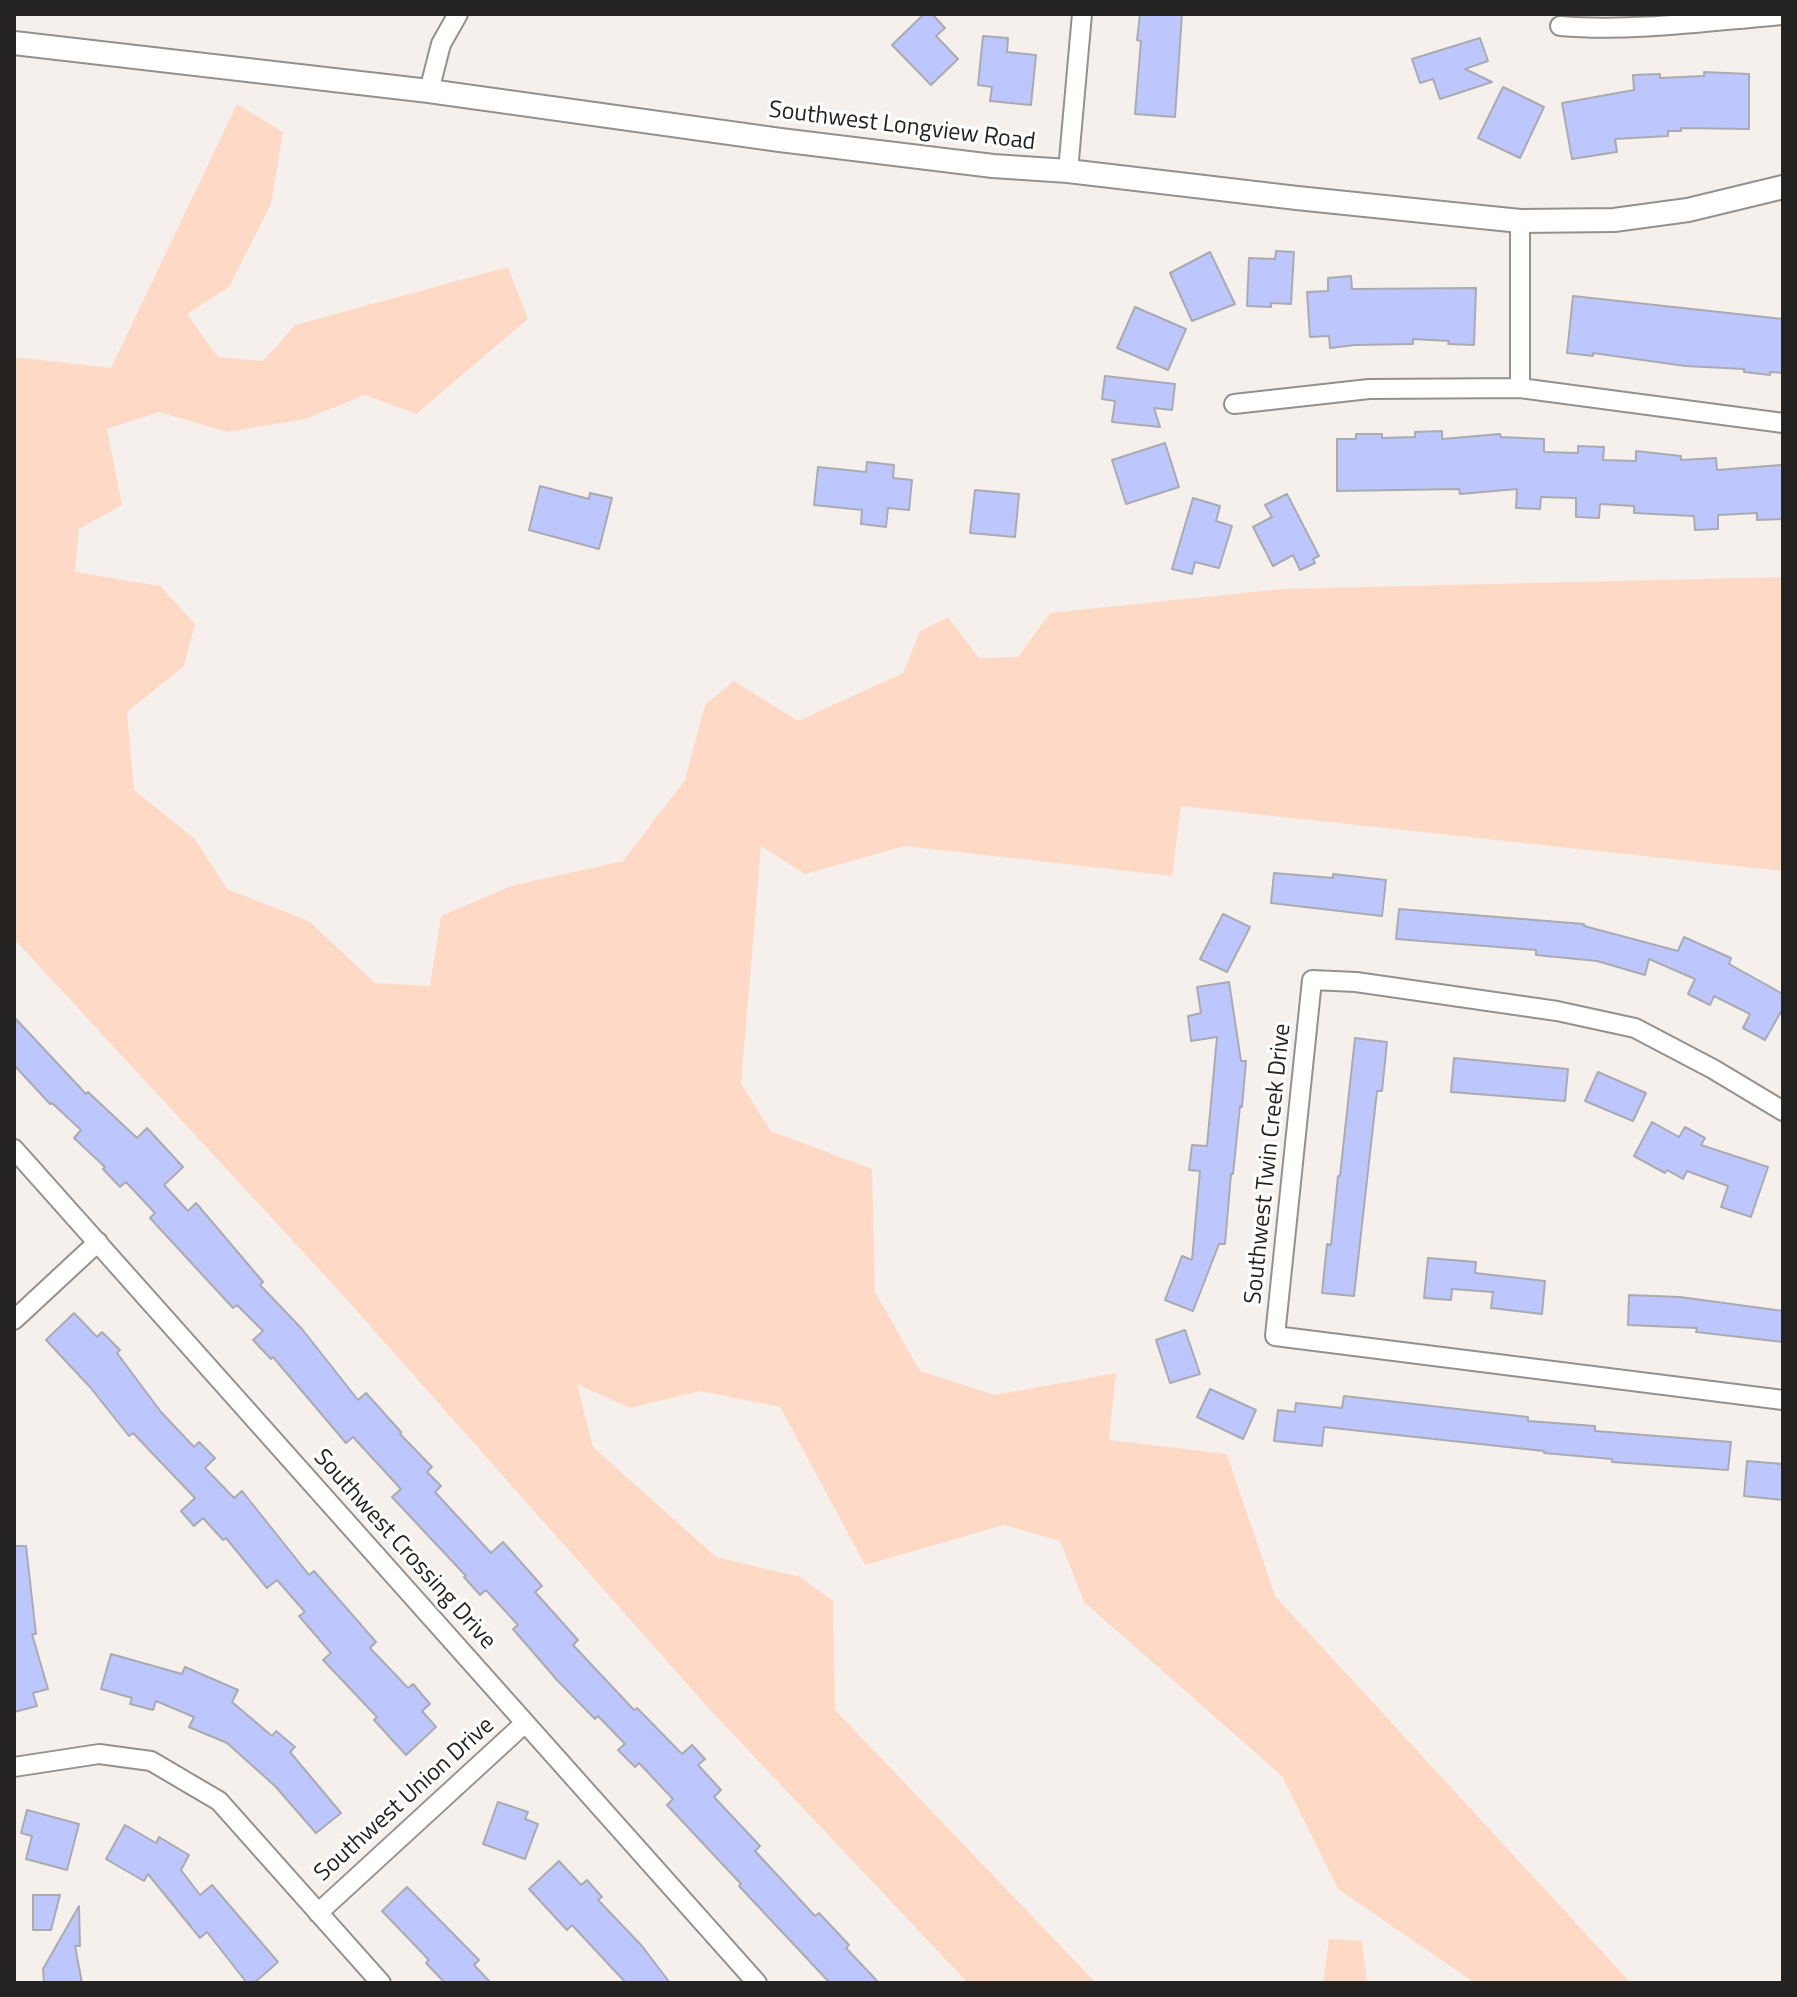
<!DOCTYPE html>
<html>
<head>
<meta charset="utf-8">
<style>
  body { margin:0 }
  #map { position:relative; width:1797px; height:1997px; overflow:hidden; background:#f6f0ed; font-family:"Titillium Web",sans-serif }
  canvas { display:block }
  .frame { position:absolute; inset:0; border:16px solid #252321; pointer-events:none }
</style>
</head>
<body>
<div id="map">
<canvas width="1797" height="1997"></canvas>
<div class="frame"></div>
</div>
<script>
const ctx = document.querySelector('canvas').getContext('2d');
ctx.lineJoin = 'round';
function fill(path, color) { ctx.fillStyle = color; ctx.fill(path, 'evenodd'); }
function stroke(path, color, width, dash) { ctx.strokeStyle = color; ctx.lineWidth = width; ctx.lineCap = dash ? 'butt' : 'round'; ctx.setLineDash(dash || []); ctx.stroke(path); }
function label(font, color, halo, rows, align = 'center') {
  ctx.font = font + ' "Titillium Web",sans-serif'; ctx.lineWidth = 6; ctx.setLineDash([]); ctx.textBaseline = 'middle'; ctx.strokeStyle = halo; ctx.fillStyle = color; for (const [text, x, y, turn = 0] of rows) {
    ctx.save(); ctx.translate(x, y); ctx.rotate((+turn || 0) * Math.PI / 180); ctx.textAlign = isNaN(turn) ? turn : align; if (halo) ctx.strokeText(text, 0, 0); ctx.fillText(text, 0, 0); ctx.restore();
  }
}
fill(new Path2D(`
  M237,104L283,132L271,204L229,287L187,314L218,357L263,361L295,325L508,267L528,319L416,414L365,395L305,419L228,432L159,412L107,429L122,505L79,529L75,572L160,586L195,624L184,666L127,712L134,790L195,839L227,889L309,921L375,983L430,986L441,916L511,886L623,861L685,780L705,705L734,681L798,721L903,673L920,631L948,617L979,658L1018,657L1050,613L1281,589L1783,577V871L1181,806L1172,876L905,846L805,874L761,846L741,1084L771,1131L872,1169L875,1292L920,1371L995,1395L1116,1373L1109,1440L1227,1454L1275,1596L1631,1983H1475L1338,1889L1282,1776L1084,1602L1060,1541L1004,1525L865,1565L780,1407L700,1391L630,1408L577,1384L593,1447L716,1557L800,1577L833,1601L835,1710L1096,1983H968L712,1712L340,1292L14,939V357L111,368Z
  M1329,1939L1362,1941L1367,1983H1323Z`), '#fed9c5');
const building = new Path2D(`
  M924,14H932L945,28L936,36L958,59L931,85L892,45Z
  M1140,14H1182L1175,117L1135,114L1141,41L1137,40Z
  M983,36L1008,38L1007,52L1036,55L1031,105L990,101L992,87L978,85Z
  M1480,38L1488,61L1465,69L1492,82L1440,99L1433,79L1420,83L1412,59Z
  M1704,72L1749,74V129L1681,128V131H1668V136L1615,139L1617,152L1572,159L1562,103L1634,90L1633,75L1660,74V78L1704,76Z
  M1503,87L1544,107L1520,158L1478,138Z
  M1276,251L1294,252L1291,304L1271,303V307L1247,306L1249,258L1275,259Z
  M1210,252L1235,304L1192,321L1170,273Z
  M1351,276L1352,289L1476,288L1474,345L1448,344L1449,341L1413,339V344L1355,345L1330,348L1329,336L1310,337L1307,292L1328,291V278Z
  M1573,296L1783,319V373L1770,372V375L1744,372V369L1685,366L1593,353V356L1567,353Z
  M1135,307L1186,329L1168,370L1117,348Z
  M1105,376L1175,384L1172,410L1154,408L1160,427L1112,422L1115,401L1102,399Z
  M1442,431V439L1500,434L1501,437L1544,439V452L1578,453V446L1604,447L1603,460L1636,461V451L1681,456V460L1716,458L1717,470L1781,465L1783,467V519L1757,520V513L1718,515V529L1695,530L1694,516L1634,513V506L1600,504L1599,518L1576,517V498L1541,497L1540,509L1516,508L1517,489L1460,494L1459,489L1337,491V439H1356V434H1382V438L1415,437V432Z
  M1165,443L1179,487L1126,504L1112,460Z
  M867,462L894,465L893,478L912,480L909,510L888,508L886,527L861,524L862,510L814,505L818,467L866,472Z
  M540,486L589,499L590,493L612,498L599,549L529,530Z
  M975,490L1019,494L1015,537L970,533Z
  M1287,494L1319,556L1313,559L1315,563L1300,570L1293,555L1273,566L1253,527L1272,517L1265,505Z
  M1193,498L1220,506L1216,521L1232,526L1219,568L1195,562L1192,574L1172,569Z
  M1274,873L1333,878V874L1386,880L1382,916L1271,903Z
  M1399,909L1584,924V926L1678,951L1684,937L1731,958L1729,964L1783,994V1008L1765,1040L1743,1028L1750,1014L1714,996L1710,1005L1688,994L1695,979L1649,959L1645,975L1597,961L1536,955V950L1396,939Z
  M1223,914L1250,927L1227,972L1200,959Z
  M1229,982L1241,1061H1246L1242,1107L1240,1106L1233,1174H1231L1225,1244H1219L1193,1311L1165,1300L1182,1256L1192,1260L1200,1171L1189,1170L1192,1145L1207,1146L1217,1037L1191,1041L1188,1016L1201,1013L1197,987Z
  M14,1017L86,1094L88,1092L137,1138L147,1128L183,1167L164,1185L188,1211L196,1203L263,1282L260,1285L302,1329L358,1400L366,1393L401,1432L400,1434L432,1467L427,1472L441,1486L435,1492L491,1553L503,1542L542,1586L535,1592L578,1640L573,1645L634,1710L637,1708L682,1754L692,1745L705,1759L698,1765L721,1790L714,1797L760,1846L755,1851L815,1916L819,1913L849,1945L846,1948L879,1983H830L739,1886L741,1884L667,1805L673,1799L639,1763L635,1767L618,1750L625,1744L598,1716L595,1719L557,1680L513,1629L518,1625L486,1590L480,1595L464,1577L466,1576L392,1497L401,1489L353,1437L346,1443L273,1357L271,1359L253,1340L263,1331L237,1305L233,1308L150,1218L155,1213L126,1182L120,1187L103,1169L105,1167L74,1138L81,1130L52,1103L50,1104L14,1065Z
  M1355,1038L1387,1042L1382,1091H1377L1354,1296L1322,1293L1327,1244L1331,1245L1338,1176H1340Z
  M1454,1058L1568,1069L1565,1101L1451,1092Z
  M1598,1072L1646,1093L1633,1121L1585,1101Z
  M1652,1122L1679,1137L1685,1127L1705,1138L1701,1145L1768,1167L1751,1217L1721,1207L1728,1186L1687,1171L1683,1179L1667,1170L1665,1173L1634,1156Z
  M1428,1258L1476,1262L1475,1273L1545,1281L1542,1314L1491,1308L1493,1292L1452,1289L1451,1300L1424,1298Z
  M1629,1295L1680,1297L1783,1311V1342L1696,1332L1697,1328L1628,1325Z
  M74,1313L97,1337L102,1332L120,1350L117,1353L161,1412L194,1447L199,1442L215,1458L205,1468L234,1498L242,1491L309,1575L314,1571L376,1642L370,1648L408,1688L413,1684L430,1704L422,1711L436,1727L406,1755L374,1720L377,1717L323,1660L331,1653L299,1616L305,1612L277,1580L267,1588L226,1538L223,1540L203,1518L194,1526L181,1511L195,1498L133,1433L129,1436L90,1387L46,1340Z
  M1185,1330L1200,1374L1170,1383L1156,1340Z
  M1210,1389L1256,1410L1243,1439L1197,1417Z
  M1344,1396L1528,1417V1421L1595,1426V1431L1731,1442L1728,1470L1612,1462V1459L1544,1453V1451L1324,1427L1322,1446L1274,1441L1278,1410L1295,1412L1296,1403L1342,1408Z
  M1747,1461L1783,1464V1500L1744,1496Z
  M14,1546H26L36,1634H32L48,1689L33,1693L37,1706L14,1712Z
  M111,1654L182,1674L185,1667L238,1690L232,1702L272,1736L276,1731L295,1747L290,1752L341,1813L316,1833L275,1786L227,1743L189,1727L194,1717L156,1701L153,1710L130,1704L132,1698L101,1689Z
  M498,1802L528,1812L525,1819L538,1824L525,1859L483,1844Z
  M27,1810L79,1824L67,1870L26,1859L32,1836L21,1833Z
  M125,1825L156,1843L159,1837L189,1855L181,1870L200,1895L212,1885L278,1962L254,1983H247L207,1932L200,1938L148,1874L144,1881L106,1859Z
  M559,1861L581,1885L587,1880L602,1897L598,1900L642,1946L670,1983H626L572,1925L567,1930L529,1889Z
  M407,1887L479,1960L474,1965L491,1983H445L426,1963L429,1960L382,1911Z
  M33,1895H60L51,1930H33Z
  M79,1906L80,1946H75L82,1983H44L43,1969Z`);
fill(building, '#bdc7fe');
stroke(building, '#a9abb0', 2);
const minor = new Path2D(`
  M1560,26C1633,32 1710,21 1783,15
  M429,91L441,44L458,14
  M1068,171L1082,14
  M1520,221V388
  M1234,404L1369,389L1520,388L1783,423
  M1783,1111L1713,1069L1635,1028L1557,1011L1356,982L1312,980L1275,1336L1783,1400
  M14,1149L757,1983
  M14,1320L98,1242
  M14,1767L99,1754L151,1761L219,1801L381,1983
  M318,1913L525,1723`);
const tertiary = new Path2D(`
  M14,43L429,91L780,140L993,166L1068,171L1297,198L1520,221L1614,220L1688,210L1783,187`);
stroke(minor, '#96908d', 22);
stroke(tertiary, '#96908d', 26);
stroke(minor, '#fff', 18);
stroke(tertiary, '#fff', 22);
label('24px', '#252321', '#fff', [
  ["Southwest Longview Road",902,127,7],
  ["Southwest Twin Creek Drive",1269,1164,-84],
  ["Southwest Crossing Drive",404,1550,48],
  ["Southwest Union Drive",405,1800,-42]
]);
</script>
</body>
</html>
